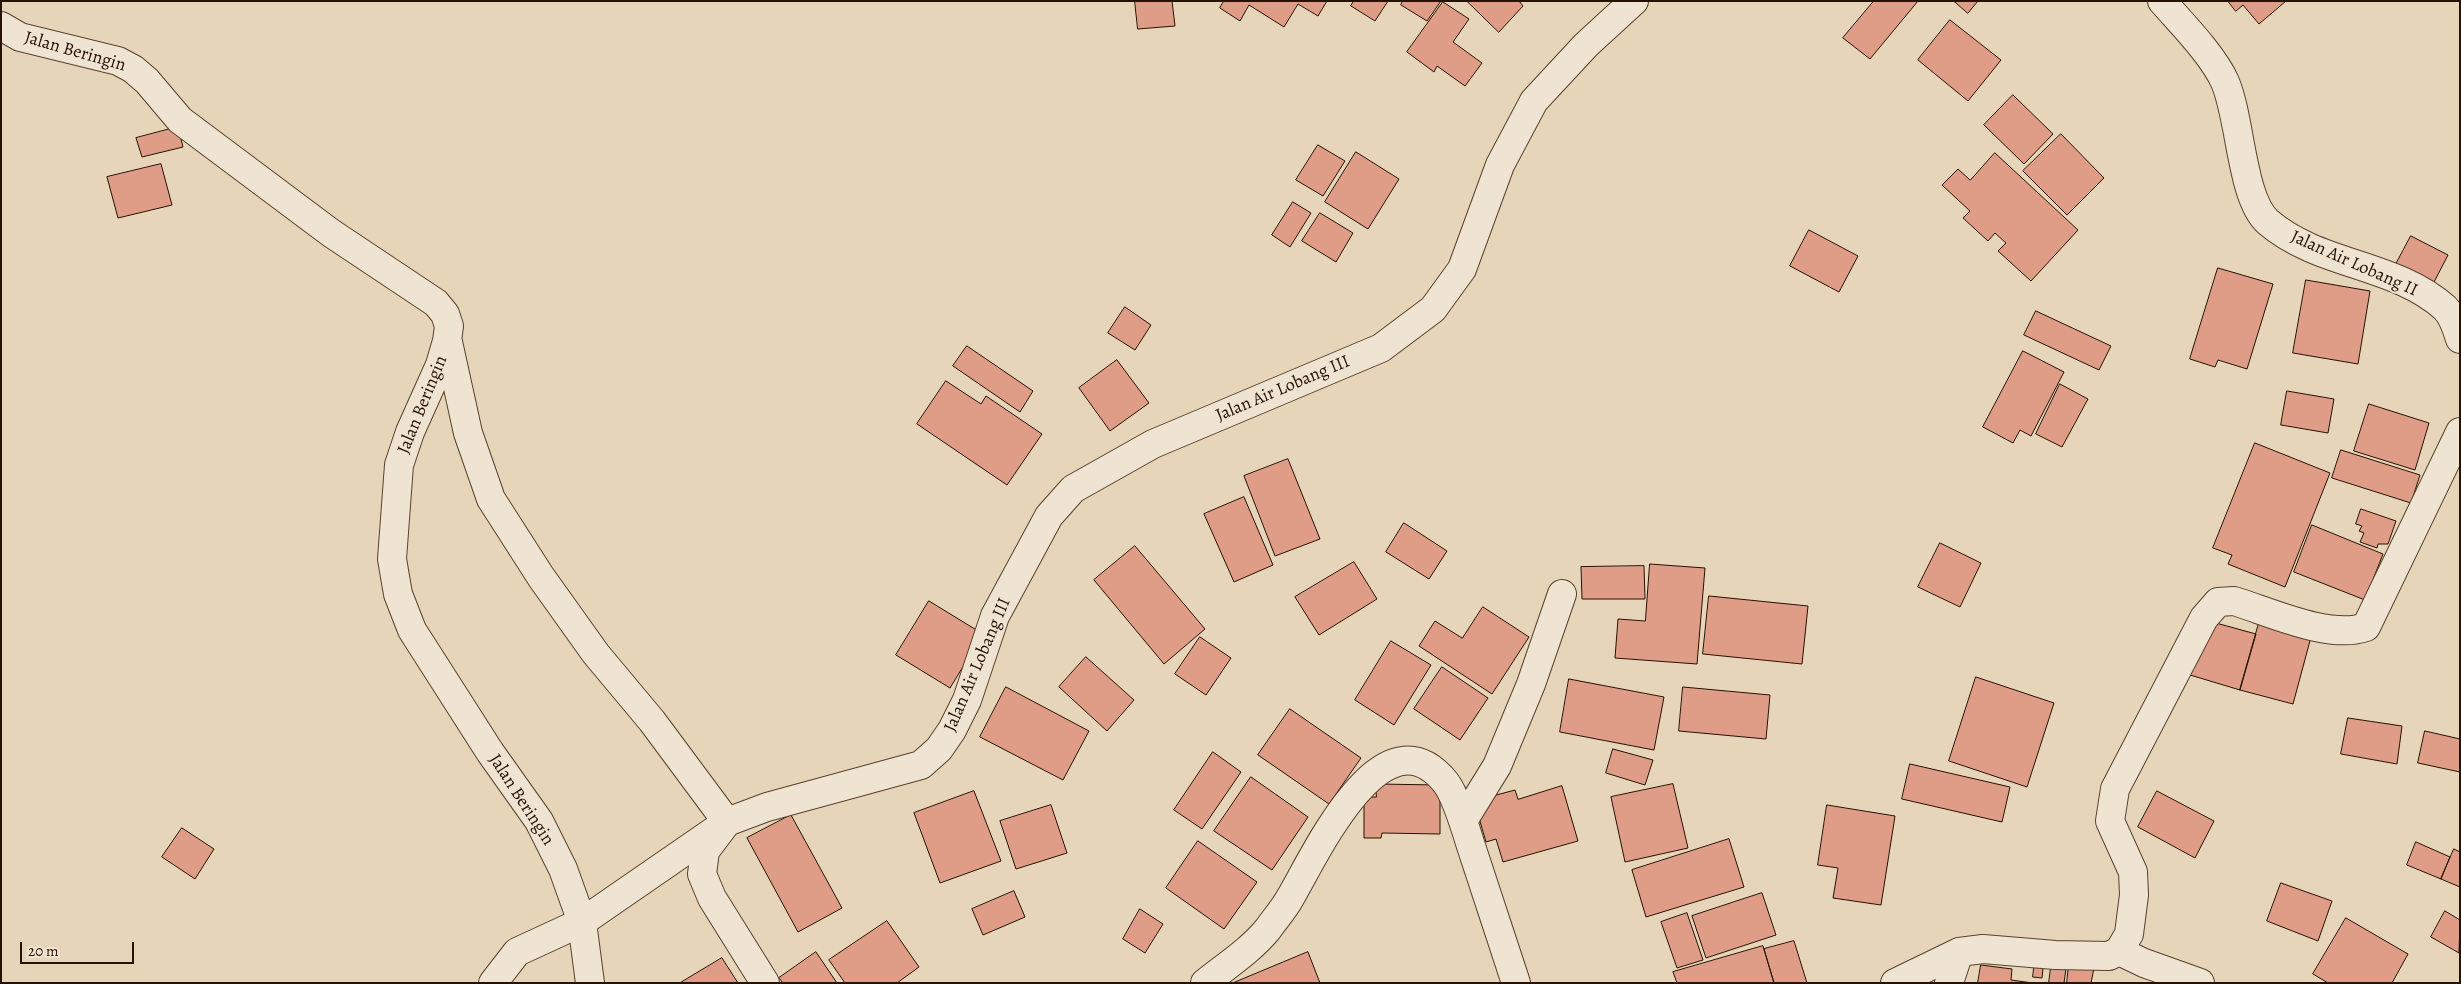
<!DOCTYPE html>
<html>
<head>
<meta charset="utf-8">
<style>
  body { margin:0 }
  #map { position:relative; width:2461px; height:984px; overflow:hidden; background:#e7d5b9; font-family:Alegreya,serif }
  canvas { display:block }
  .frame { position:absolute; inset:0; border:2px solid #271100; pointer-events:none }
  .scale { position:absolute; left:20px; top:942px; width:114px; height:22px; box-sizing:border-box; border:2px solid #271100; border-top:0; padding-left:6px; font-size:15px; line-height:18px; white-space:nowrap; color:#271100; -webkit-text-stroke:4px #efe4d2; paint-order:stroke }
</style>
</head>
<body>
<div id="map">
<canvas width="2461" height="984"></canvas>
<div class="frame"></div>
<div class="scale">20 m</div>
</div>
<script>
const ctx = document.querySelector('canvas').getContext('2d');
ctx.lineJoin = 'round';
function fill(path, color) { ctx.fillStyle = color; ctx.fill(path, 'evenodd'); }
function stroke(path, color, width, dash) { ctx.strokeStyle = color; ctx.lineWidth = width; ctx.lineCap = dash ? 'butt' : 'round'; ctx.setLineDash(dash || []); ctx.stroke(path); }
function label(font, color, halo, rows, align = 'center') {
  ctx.font = font + ' Alegreya,serif'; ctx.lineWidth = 4; ctx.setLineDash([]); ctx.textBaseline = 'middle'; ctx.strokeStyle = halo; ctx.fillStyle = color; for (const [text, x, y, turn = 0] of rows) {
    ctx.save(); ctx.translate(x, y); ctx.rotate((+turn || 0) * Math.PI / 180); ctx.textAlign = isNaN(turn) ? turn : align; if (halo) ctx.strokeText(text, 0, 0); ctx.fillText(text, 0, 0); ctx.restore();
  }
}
const building = new Path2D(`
  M1135,1H1172L1175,26L1138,29Z
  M1224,1H1327L1318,16L1298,4L1284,27L1249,5L1240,21L1220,8Z
  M1354,1H1388L1375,21L1351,6Z
  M1403,1H1441L1427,21L1401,5Z
  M1467,1H1519L1523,6L1499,32Z
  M1874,1H1918L1870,59L1843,38Z
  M1954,1H1978L1968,13Z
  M2228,1H2286L2259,24L2243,5L2236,11Z
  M1443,2L1469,19L1453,42L1482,63L1465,86L1437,66L1434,72L1407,52Z
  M1950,20L2001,60L1968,101L1918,60Z
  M2013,95L2053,134L2024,164L1984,125Z
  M178,127L183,147L142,157L136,138Z
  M2061,134L2104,178L2067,215L2023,171Z
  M1318,145L1345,161L1323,196L1296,180Z
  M1356,152L1399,179L1368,229L1325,202Z
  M1995,153L2078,230L2031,281L1998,251L2006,243L1995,233L1988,241L1963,218L1970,211L1942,185L1958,169L1970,180Z
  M161,164L172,205L118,218L107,177Z
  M1293,202L1311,213L1290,247L1272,235Z
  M1320,213L1353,233L1336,262L1302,241Z
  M1809,230L1858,256L1839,292L1790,266Z
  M2411,236L2448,255L2432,286L2395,266Z
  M2218,268L2273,284L2247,369L2218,360L2215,367L2190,359Z
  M2306,280L2370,291L2358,364L2293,353Z
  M1125,307L1151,325L1135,350L1108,333Z
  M2036,311L2111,346L2099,370L2024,335Z
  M967,346L1033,391L1020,412L953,366Z
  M2023,351L2064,372L2031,436L2020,430L2013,443L1983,427Z
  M1117,360L1149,403L1110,431L1079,388Z
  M946,381L981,404L986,396L1042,434L1007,485L917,424Z
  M2060,384L2088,399L2062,447L2036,434Z
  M2287,391L2334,399L2328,433L2281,425Z
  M2369,404L2429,423L2415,470L2354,451Z
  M2255,443L2330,473L2285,587L2228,564L2232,555L2213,548Z
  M2341,450L2420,475L2411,503L2332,478Z
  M1288,459L1320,539L1275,556L1244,476Z
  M1244,497L1273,565L1234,582L1204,514Z
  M2361,509L2396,521L2388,544H2378L2377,548L2360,542L2364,533L2359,531L2362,526L2356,524Z
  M1404,523L1447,551L1429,579L1386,552Z
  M2312,525L2383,554L2365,600L2294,572Z
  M1940,543L1981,563L1960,607L1918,587Z
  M1135,546L1205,629L1164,664L1094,580Z
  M1354,562L1377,599L1319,635L1295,597Z
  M1650,564L1705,568L1697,664L1615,658L1618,619L1645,621Z
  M1644,566L1645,599H1582L1581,567Z
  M1709,596L1808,606L1802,664L1703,654Z
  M929,601L983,634L950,688L896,655Z
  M1483,607L1529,637L1492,694L1419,646L1435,621L1462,638Z
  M2205,620L2256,634L2240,690L2190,675Z
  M2259,623L2311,637L2293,704L2240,690Z
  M1200,637L1231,658L1206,695L1175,674Z
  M1391,641L1431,665L1394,725L1355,700Z
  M1086,657L1134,700L1107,731L1059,687Z
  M1442,667L1488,698L1460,740L1414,709Z
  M1976,677L2054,703L2027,787L1949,761Z
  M1569,679L1664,697L1654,750L1560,732Z
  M1006,687L1089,731L1063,780L980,737Z
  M1683,687L1770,695L1766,739L1679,731Z
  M1290,709L1361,758L1329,804L1258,755Z
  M2348,718L2402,726L2397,764L2341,754Z
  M2425,731L2460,739V772L2418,763Z
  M1613,749L1653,760L1645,785L1606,773Z
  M1213,752L1241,772L1202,829L1174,810Z
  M1910,764L2010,787L2002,822L1902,799Z
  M1251,777L1308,817L1272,870L1214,831Z
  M1376,784L1440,785V834L1382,833L1381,838H1364V797H1376Z
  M1673,784L1688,848L1625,862L1611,797Z
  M1562,786L1578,841L1503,862L1496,839L1486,842L1477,811L1485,798L1515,790L1518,799Z
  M974,791L1001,861L940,883L914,813Z
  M2157,791L2214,821L2195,858L2138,827Z
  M1051,805L1067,853L1016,869L1000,821Z
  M1827,805L1895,816L1881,905L1833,898L1838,868L1818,865Z
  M791,815L842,908L798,932L747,838Z
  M182,828L214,849L195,879L162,857Z
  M1729,839L1744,887L1646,917L1632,870Z
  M1198,841L1257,882L1224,929L1166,888Z
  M2416,842L2450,857L2441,879L2407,865Z
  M2454,849L2460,852V887L2441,879Z
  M2281,883L2332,901L2318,941L2267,921Z
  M1014,891L1025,917L983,935L972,909Z
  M1762,893L1776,935L1706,958L1692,916Z
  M1140,909L1163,924L1145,953L1123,939Z
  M2445,911L2460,920L2459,953L2431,937Z
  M1687,913L1703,960L1677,968L1661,922Z
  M2346,918L2408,954L2392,983H2328L2313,974Z
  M887,921L919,967L897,983H845L829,960Z
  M1794,941L1807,983H1774L1764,949Z
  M1763,946L1774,983H1677L1673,972Z
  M816,952L837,983H783L779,978Z
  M1308,952L1320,983H1233Z
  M722,958L738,983H680Z
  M2035,959L2044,960L2042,978L2033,977Z
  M2052,959L2067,961L2064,983H2049Z
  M2069,964L2094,968L2091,983H2067Z
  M1981,965L2012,969L2011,980L2033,983H1978Z`);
fill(building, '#df9d87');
stroke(building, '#271100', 1);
const minor = new Path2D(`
  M1,26L20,37L118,61L133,69L147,81L180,120L331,233L436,303L445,314L449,326L447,341L440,365L410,432L399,465L392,559L398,594L412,630L490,752L539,821L563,869L582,922L590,983
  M448,342L468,433L491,499L541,577L596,654L652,721L727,822L582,922L517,952L493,983
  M1463,821L1497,766L1531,684L1562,594
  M2119,951L2144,963L2200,983
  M1205,983C1226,966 1251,950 1268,929C1275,919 1284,909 1290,898C1315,856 1383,704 1446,783C1456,796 1466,830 1471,846C1486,892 1501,937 1516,983
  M1895,983L1959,952L1983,949L2055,955L2109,956L2119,951L2129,934L2134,895L2133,872L2110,821L2115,789L2204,618L2218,602L2234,601C2270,612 2330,640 2366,627L2460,432
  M1949,983L1959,952`);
const tertiary = new Path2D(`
  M2162,1C2182,24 2213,55 2225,82C2241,119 2241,198 2268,222C2319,266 2395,263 2445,308C2453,316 2457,329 2460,339
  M765,983L712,898L702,874L705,851L727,822L767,807L921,765L939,749L952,730L967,700L995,616L1049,516L1073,489L1153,444L1381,348L1433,309L1462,269L1500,165L1534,101L1586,45L1634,1`);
stroke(minor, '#57422e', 30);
stroke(tertiary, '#57422e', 30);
stroke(minor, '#efe4d2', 28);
stroke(tertiary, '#efe4d2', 28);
label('18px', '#271100', '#efe4d2', [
  ["Jalan Beringin",75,52,16],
  ["Jalan Air Lobang II",2354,264,24],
  ["Jalan Air Lobang III",1283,389,-23],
  ["Jalan Beringin",423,405,-68],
  ["Jalan Air Lobang III",978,665,-67],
  ["Jalan Beringin",521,800,57]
]);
</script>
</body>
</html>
